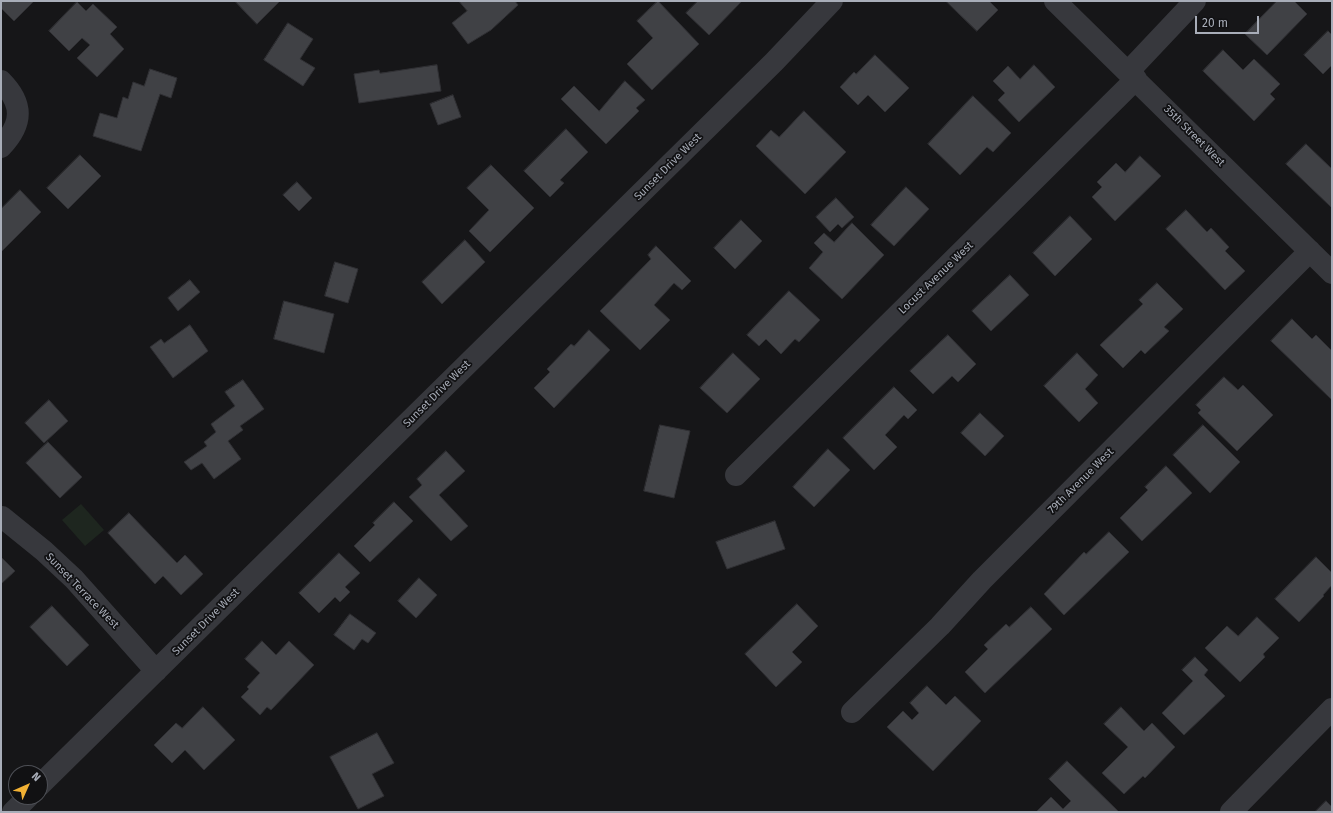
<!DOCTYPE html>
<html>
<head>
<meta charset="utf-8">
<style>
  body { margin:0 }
  #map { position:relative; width:1333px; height:813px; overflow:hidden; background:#161618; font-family:"Fira Sans",sans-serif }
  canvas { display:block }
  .frame { position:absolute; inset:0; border:2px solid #a8adb8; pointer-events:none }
  .north { position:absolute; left:8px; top:765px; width:40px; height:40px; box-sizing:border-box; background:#111113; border:1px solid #4d4f55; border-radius:50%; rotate:45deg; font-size:11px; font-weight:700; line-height:16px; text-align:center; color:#a8adb8 }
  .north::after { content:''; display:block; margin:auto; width:14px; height:18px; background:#f2b134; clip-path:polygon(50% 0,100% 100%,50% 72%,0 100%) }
  .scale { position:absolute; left:1195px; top:16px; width:64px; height:18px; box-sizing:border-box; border:2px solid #a8adb8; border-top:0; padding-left:5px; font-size:12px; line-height:14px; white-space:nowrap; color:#a8adb8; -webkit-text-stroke:3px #111113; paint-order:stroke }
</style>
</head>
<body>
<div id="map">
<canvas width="1333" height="813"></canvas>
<div class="frame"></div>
<div class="north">N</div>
<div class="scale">20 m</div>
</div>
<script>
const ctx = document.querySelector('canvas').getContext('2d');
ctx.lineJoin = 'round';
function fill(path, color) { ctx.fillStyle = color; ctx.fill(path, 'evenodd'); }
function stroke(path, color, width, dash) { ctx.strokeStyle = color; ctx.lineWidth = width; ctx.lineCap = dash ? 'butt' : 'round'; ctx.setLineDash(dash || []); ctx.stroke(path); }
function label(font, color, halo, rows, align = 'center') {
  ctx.font = font + ' "Fira Sans",sans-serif'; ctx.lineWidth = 3.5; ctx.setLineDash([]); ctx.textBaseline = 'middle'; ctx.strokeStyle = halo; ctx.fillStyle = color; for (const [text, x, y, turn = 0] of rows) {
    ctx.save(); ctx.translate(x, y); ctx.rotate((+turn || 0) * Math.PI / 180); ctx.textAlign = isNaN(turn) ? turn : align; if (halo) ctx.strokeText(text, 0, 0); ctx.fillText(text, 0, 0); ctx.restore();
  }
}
fill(new Path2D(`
  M81,504L104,530L85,546L62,520Z`), '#1e261f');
const building = new Path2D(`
  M1,1H34L14,21L1,8Z
  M235,1H278L279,2L257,24Z
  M459,1H515L518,5L491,30L468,44L452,23L467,11Z
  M658,1L699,44L652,90L627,64L653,38L637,21Z
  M698,1H742L709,35L686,13Z
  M946,1H989L998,10L977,31Z
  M1277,1H1294L1307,14L1267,55L1245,34Z
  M77,2L86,11L93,4L117,27L110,34L124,49L97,77L77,58L90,45L82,38L69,51L49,31Z
  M288,23L313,39L300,59L315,68L303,86L264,60Z
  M1328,31L1332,35V65L1323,74L1304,55Z
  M1223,50L1243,70L1254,59L1280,84L1270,94L1275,99L1254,121L1203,71Z
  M875,55L909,88L885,112L868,95L858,105L840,87L854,72L856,74Z
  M437,65L441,91L359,103L354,74L379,70L380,73Z
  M1034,65L1055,87L1019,122L998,100L1005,93L993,81L1008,66L1020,79Z
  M150,69L177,78L171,98L160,94L141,151L93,136L100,113L117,118L123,97L128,99L133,82L144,86Z
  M625,81L645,100L636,108L639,111L606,144L561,99L574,86L599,111Z
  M453,95L461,117L438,125L430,104Z
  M973,96L1011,133L993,152L987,147L960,175L928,144Z
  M804,111L846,152L805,194L756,146L771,130L779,137Z
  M566,129L588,152L560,180L564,183L550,197L524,171Z
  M1306,144L1332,169L1331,207L1286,164Z
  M80,155L101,176L68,209L47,188Z
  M1140,156L1161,176L1115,221L1092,197L1102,187L1097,182L1116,163L1125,172Z
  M491,165L534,208L490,252L469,231L489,210L467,188Z
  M297,182L312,198L299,211L283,195Z
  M906,187L929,209L894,246L871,225Z
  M20,190L41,212L1,252V209Z
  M836,198L854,217L842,228L838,224L830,232L816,217Z
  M1186,210L1207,232L1211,228L1229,247L1225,251L1245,271L1225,290L1166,229Z
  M1070,216L1092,239L1055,276L1033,253Z
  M741,220L762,241L735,269L714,248Z
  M852,223L884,255L842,299L809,268L823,252L814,243L824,233L834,242Z
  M465,240L485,262L442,304L422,282Z
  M656,246L691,281L682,290L674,283L654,305L670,320L640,350L600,311L651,259L648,255Z
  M335,262L358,269L348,303L325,296Z
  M1010,275L1029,295L991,331L972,311Z
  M190,280L200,292L178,311L168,298Z
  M1157,283L1183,309L1164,327L1169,331L1145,354L1141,350L1123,368L1100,345L1143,304L1139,300Z
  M789,291L820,320L799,342L795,339L781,354L766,339L759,346L747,335Z
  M284,301L334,314L324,353L274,339Z
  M1292,319L1312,339L1316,335L1332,351V400L1271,341Z
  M190,325L208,351L173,378L150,347L161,339L164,343Z
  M589,330L610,350L554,408L534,388L550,372L547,369L571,344L574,346Z
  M948,335L976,364L958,382L952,376L933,394L910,371Z
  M733,353L760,379L727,413L700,388Z
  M1077,353L1098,375L1085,389L1098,403L1079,422L1044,386Z
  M1224,377L1238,390L1243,385L1273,415L1237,451L1198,413L1201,410L1196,405Z
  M243,380L264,409L240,426L243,430L228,441L241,459L214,479L202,463L191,470L184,462L207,446L204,442L216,432L211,424L235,406L225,392Z
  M894,387L917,410L908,419L904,415L885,435L897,447L874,470L843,438Z
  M49,400L68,421L44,443L25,423Z
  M980,413L1004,436L985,456L961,433Z
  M660,425L690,431L674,498L644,491Z
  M1203,425L1240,462L1210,493L1173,455Z
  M48,442L82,477L60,498L26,463Z
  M828,449L850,470L814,507L793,487Z
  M446,451L465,471L439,495L468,526L451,541L409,497L422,485L417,479Z
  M1166,466L1192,493L1142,541L1120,518L1148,490L1145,487Z
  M394,502L413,521L370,562L354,546L375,525L373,523Z
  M129,513L177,563L185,555L203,574L181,595L163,576L155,584L108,533Z
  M775,521L785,549L727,569L716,542Z
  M1109,532L1129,552L1064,615L1044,594L1084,552L1086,554Z
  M339,553L360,573L345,587L350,592L340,602L335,597L319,613L299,593Z
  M1,557L15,571L1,584Z
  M1316,557L1332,573V585L1323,595L1324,596L1299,622L1275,599Z
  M419,578L437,595L416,618L398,601Z
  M797,604L818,626L792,652L802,662L776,687L745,654Z
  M52,606L89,645L67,666L30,627Z
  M1031,607L1052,629L985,693L965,672L988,649L984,645L1006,624L1009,627Z
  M350,614L376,633L368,643L362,639L354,650L334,635Z
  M1257,617L1279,638L1263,654L1265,657L1240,682L1205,648L1227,626L1238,636Z
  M262,641L276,655L289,641L314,665L271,710L267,707L260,715L241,697L249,689L247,687L260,673L245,659Z
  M1195,657L1208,670L1204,675L1225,696L1184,735L1162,713L1193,681L1182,670Z
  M927,686L946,705L955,696L981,721L933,771L887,727L903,711L912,720L919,713L910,703Z
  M203,707L235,740L204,770L185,750L172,763L154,745L176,723L182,728Z
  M1121,707L1144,731L1152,723L1175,747L1145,778L1143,776L1124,794L1102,773L1128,747L1104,724Z
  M377,733L394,763L372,774L384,796L358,809L330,757Z
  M1067,761L1119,812H1036L1051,797L1063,809L1071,801L1049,779Z
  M1326,801L1332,807V812H1315Z`);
fill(building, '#404145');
stroke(building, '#303034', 1);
stroke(new Path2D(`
  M1055,1L1332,273
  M1128,72L1195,1
  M1,81C24,104 23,124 1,147
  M736,475L1136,79
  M2,517L44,551L74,579L156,671
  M852,712L940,626L982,580L1310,251
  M40,785L774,62L832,1
  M13,812L28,797
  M1231,812L1332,709`), '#37383d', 22);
label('11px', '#a8adb8', '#111113', [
  ["35th Street West",1194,136,45],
  ["Sunset Drive West",668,167,-45],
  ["Locust Avenue West",936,278,-44],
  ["Sunset Drive West",437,394,-45],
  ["79th Avenue West",1081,481,-45],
  ["Sunset Terrace West",82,591,46],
  ["Sunset Drive West",206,622,-45]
]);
</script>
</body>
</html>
